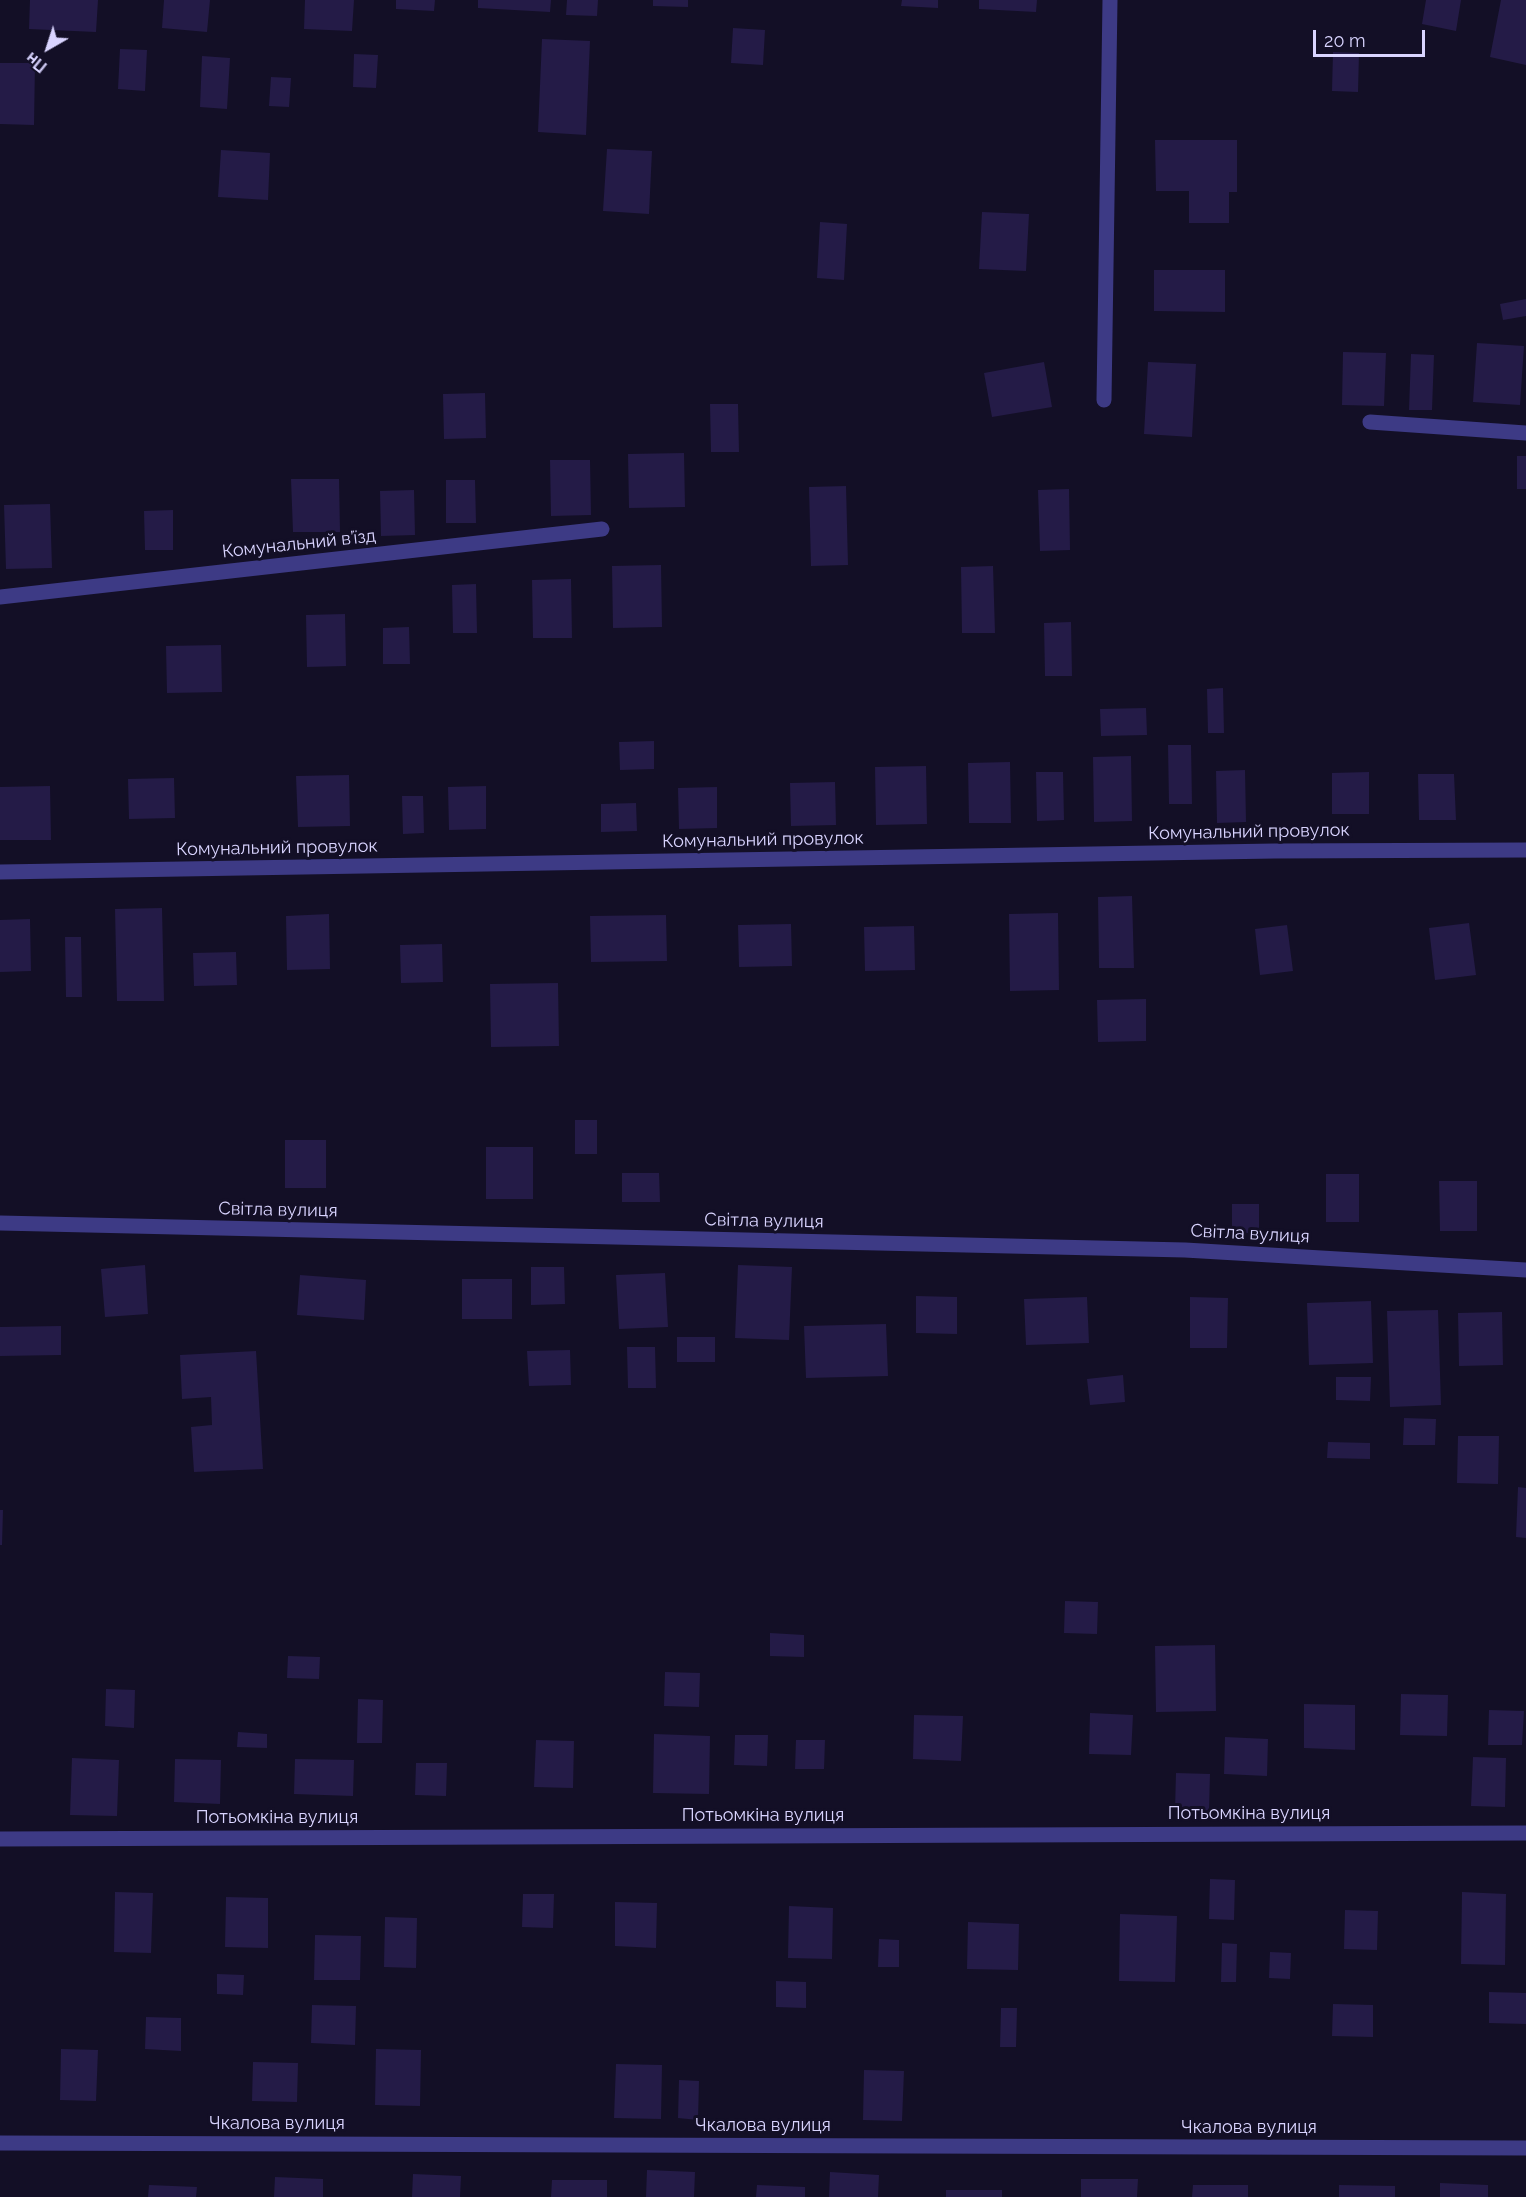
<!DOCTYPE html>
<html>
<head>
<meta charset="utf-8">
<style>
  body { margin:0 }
  #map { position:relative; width:1526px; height:2197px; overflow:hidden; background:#130f26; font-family:Raleway,sans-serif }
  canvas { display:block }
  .north { position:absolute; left:18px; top:18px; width:60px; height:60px; -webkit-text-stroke:4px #130f26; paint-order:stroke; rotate:219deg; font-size:16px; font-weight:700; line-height:24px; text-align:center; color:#d9d4ff }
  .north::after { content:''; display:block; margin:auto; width:21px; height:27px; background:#d9d4ff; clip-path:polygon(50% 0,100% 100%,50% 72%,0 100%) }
  .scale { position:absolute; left:1313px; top:30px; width:112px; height:27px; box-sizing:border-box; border:3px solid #d9d4ff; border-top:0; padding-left:8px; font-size:18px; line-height:21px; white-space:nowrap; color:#d9d4ff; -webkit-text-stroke:4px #130f26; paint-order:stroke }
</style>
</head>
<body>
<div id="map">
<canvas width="1526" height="2197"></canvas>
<div class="north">Пн</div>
<div class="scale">20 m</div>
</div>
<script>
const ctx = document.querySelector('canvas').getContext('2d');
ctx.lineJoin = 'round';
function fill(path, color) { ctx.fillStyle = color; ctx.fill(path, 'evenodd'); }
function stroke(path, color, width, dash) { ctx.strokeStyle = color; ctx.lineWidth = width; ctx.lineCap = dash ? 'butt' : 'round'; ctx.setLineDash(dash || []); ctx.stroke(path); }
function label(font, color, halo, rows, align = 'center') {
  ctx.font = font + ' Raleway,sans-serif'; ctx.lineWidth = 6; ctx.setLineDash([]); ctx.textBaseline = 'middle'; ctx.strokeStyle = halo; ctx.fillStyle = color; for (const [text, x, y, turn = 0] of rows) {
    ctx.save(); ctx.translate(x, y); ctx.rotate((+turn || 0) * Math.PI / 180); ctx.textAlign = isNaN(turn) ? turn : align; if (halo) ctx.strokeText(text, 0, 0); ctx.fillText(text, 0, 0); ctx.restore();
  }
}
fill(new Path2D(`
  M30,0H98L96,32L29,29Z
  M164,0H210L207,32L162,28Z
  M305,0H354L352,31L304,29Z
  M396,0H435L434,11L396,9Z
  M478,0H551L550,12L478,8Z
  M567,0H598L597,16L566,15Z
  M653,0H688V7L653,6Z
  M902,0H938V8L901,6Z
  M979,0H1037L1036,12L979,9Z
  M1426,0H1461L1456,31L1422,24Z
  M1501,0H1526V65L1490,57Z
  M733,28L765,30L763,65L731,63Z
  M542,39L590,41L586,135L538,132Z
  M120,49L147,50L145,91L118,89Z
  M1333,52L1359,53L1358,92L1332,91Z
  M354,54L378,55L376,88L353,87Z
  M202,56L230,58L227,109L200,107Z
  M0,63H35L34,125L0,124Z
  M271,77L291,78L289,107L269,106Z
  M1155,140H1237V192H1229V223H1189V191H1156Z
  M607,149L652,151L649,214L603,211Z
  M221,150L270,153L268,200L218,197Z
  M982,212L1029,214L1026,271L979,269Z
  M820,222L847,224L844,280L817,278Z
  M1154,270H1225V312L1154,311Z
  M1526,299V316L1503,320L1500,304Z
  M1477,343L1524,346L1520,405L1473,402Z
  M1343,352L1386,353L1384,406L1342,405Z
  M1411,354L1434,355L1432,410H1409Z
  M1044,362L1052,407L992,417L984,373Z
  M1148,362L1196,364L1192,437L1144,434Z
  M485,393L486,438L444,439L443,394Z
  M710,404H738L739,452H711Z
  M684,453L685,507L629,508L628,454Z
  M1517,456H1526V489H1517Z
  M550,460H590L591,515L551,516Z
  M291,479H339L340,532H293Z
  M446,480H475L476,523H446Z
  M846,486L848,565L811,566L809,487Z
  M1069,489L1070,550L1040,551L1038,490Z
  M414,490L415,535L381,536L380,491Z
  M50,504L52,568L6,569L4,505Z
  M173,510V550H145L144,511Z
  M661,565L662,627L613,628L612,566Z
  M993,566L995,633H962L961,567Z
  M571,579L572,638H533L532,580Z
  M476,584L477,633H453L452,585Z
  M345,614L346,666L307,667L306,615Z
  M1071,622L1072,676H1045L1044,623Z
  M409,627L410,664H383V628Z
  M221,645L222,692L167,693L166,646Z
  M1223,688L1224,733H1208L1207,689Z
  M1146,708L1147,735L1101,736L1100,709Z
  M654,741V769L620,770L619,742Z
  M1168,745H1191L1192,804H1169Z
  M1131,756L1132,821L1094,822L1093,757Z
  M1010,762L1011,823H969L968,763Z
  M926,766L927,824L876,825L875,767Z
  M1245,770L1246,822L1217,823L1216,771Z
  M1036,772H1063L1064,820L1037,821Z
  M1369,772V814H1332V773Z
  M1418,774H1454L1456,820H1419Z
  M349,775L350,826L298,827L296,776Z
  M174,778L175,818L129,819L128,779Z
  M835,782L836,825L791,826L790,783Z
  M50,786L51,840H0V787Z
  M486,786V829L449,830L448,787Z
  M717,787V828L679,829L678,788Z
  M402,796H423L424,833L403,834Z
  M636,803L637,831L601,832V804Z
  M1132,896L1134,968H1099L1098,897Z
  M162,908L164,1001H117L115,909Z
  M1058,913L1059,990L1010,991L1009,914Z
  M329,914L330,969L287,970L286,916Z
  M666,915L667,961L591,962L590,916Z
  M30,919L31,971L0,972V920Z
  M1469,923L1476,975L1435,980L1429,928Z
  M791,924L792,966L739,967L738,925Z
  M1287,925L1293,971L1260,975L1255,929Z
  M914,926L915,970L865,971L864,927Z
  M65,937H81L82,997H66Z
  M442,944L443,982L401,983L400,945Z
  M236,952L237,985L194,986L193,953Z
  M558,983L559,1046L491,1047L490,984Z
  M1146,999V1041L1098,1042L1097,1000Z
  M575,1120H597V1154H575Z
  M285,1140H326V1188H285Z
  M486,1147H533V1199H486Z
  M622,1173H659L660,1202H622Z
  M1326,1174H1359V1222H1326Z
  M1439,1181H1477V1231H1440Z
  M1232,1204H1259V1233H1232Z
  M145,1265L148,1314L105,1317L101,1269Z
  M738,1265L792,1267L789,1340L735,1338Z
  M531,1267H564L565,1304L531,1305Z
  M665,1273L668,1327L619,1329L616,1275Z
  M300,1275L366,1280L364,1320L297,1315Z
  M462,1279H512V1319H462Z
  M916,1296L957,1297V1334L916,1333Z
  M1087,1297L1089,1343L1026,1345L1024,1299Z
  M1190,1297L1228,1298L1227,1348H1190Z
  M1371,1301L1373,1363L1309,1365L1307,1303Z
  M1438,1310L1441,1405L1390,1407L1387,1311Z
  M1502,1312L1503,1365L1459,1366L1458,1313Z
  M886,1324L888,1376L806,1378L804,1326Z
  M61,1326V1355L0,1356V1327Z
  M677,1337H715V1362H677Z
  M627,1347H655L656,1388H628Z
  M570,1350L571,1385L529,1386L527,1351Z
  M256,1351L263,1469L194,1472L191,1427L212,1425L211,1397L182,1399L180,1355Z
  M1123,1375L1125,1402L1090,1405L1087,1379Z
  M1336,1377H1371L1370,1401L1336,1400Z
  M1404,1418L1436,1419L1435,1445H1403Z
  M1458,1436H1499L1498,1484L1457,1483Z
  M1328,1442L1370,1443V1459L1327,1458Z
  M1518,1487L1526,1488V1538L1516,1537Z
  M0,1510H3L2,1545H0Z
  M1065,1601L1098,1602L1097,1634L1064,1633Z
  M770,1633L804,1635V1657L770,1656Z
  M1215,1645L1216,1711L1156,1712L1155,1646Z
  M288,1656L320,1657L319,1679L287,1678Z
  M665,1672L700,1673L699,1707L664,1706Z
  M106,1689L135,1690L134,1728L105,1726Z
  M1401,1694L1448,1695L1447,1736L1400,1735Z
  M358,1699L383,1700L382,1743H357Z
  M1304,1704L1355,1705V1750L1304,1748Z
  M1489,1710L1524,1711L1522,1745H1488Z
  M1090,1713L1133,1715L1131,1755L1089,1754Z
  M914,1715L963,1716L961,1761L913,1759Z
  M238,1732L267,1734V1748L237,1747Z
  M654,1734L710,1736L709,1794L653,1793Z
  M735,1735H768L767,1766L734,1765Z
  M1225,1737L1268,1739L1267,1776L1224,1774Z
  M536,1740L574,1741L573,1788L534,1787Z
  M796,1740H825L824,1769H795Z
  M1473,1757L1506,1758L1505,1807L1471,1806Z
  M72,1758L119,1760L117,1816L70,1815Z
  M175,1759L221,1760L220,1804L174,1802Z
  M295,1759L354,1760L353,1796L294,1794Z
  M416,1763H447L446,1796L415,1795Z
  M1176,1773L1210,1774L1209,1811L1175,1810Z
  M1210,1879L1235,1880L1234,1920L1209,1919Z
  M115,1892L153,1893L151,1953L114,1952Z
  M1462,1892L1506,1894L1505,1965L1461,1964Z
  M523,1894H554L553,1928L522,1927Z
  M226,1897L268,1898V1948L225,1947Z
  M615,1902L657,1903L656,1948L615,1946Z
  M789,1906L833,1908L832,1959L788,1958Z
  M1345,1910L1378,1911L1377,1950L1344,1949Z
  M1120,1914L1177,1916L1175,1982L1119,1981Z
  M385,1917L417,1918L416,1968L384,1967Z
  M968,1922L1019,1924L1018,1970L967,1969Z
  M315,1935L361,1936L360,1980H314Z
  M879,1939L899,1940V1967H878Z
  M1222,1943L1237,1944L1236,1982H1221Z
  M1270,1952L1291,1953L1290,1979L1269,1978Z
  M217,1974L244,1975L243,1995L217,1994Z
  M776,1981L806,1982V2008L776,2007Z
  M1489,1992L1526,1993V2024L1489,2023Z
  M1333,2004L1373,2005V2037L1332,2036Z
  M312,2005L356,2006L355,2045L311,2043Z
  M1001,2008H1017L1016,2047H1000Z
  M146,2017L181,2018V2051L145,2049Z
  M61,2049L98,2050L96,2101L60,2100Z
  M376,2049L421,2050L420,2106L375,2105Z
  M253,2062L298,2063L297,2102L252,2101Z
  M616,2064L662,2065L661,2119L614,2118Z
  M864,2070L904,2071L902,2121L863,2120Z
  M679,2080L699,2081L698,2120L678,2118Z
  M647,2170L695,2172L694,2197H646Z
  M830,2172L879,2175L878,2197H829Z
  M413,2174L461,2176L460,2197H412Z
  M275,2177L323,2179V2197H274Z
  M1081,2179H1138L1137,2197H1081Z
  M552,2180H607V2197H551Z
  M1440,2183L1488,2185V2197H1440Z
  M149,2185L197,2187L196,2197H148Z
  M757,2185L805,2187V2197H756Z
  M1193,2185H1248V2197H1192Z
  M1339,2185L1395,2186V2197H1339Z
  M946,2190H1002V2197H946Z`), '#241b47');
stroke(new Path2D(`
  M1104,400L1110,0
  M1370,422L1526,433
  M0,597L602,529
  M0,872L1275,851L1526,850
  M0,1223L1185,1250L1526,1270
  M0,1839L1526,1833
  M0,2143L1526,2148`), '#3d3a85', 15);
label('18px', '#d9d4ff', '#130f26', [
  ["Комунальний в’їзд",299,544,-6],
  ["Комунальний провулок",1249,832,-1],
  ["Комунальний провулок",763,840,-1],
  ["Комунальний провулок",277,848,-1],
  ["Світла вулиця",278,1210,1],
  ["Світла вулиця",764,1221,1],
  ["Світла вулиця",1250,1234,3],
  ["Потьомкіна вулиця",1249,1814],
  ["Потьомкіна вулиця",763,1816],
  ["Потьомкіна вулиця",277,1818],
  ["Чкалова вулиця",277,2124],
  ["Чкалова вулиця",763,2126],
  ["Чкалова вулиця",1249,2128]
]);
</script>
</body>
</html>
